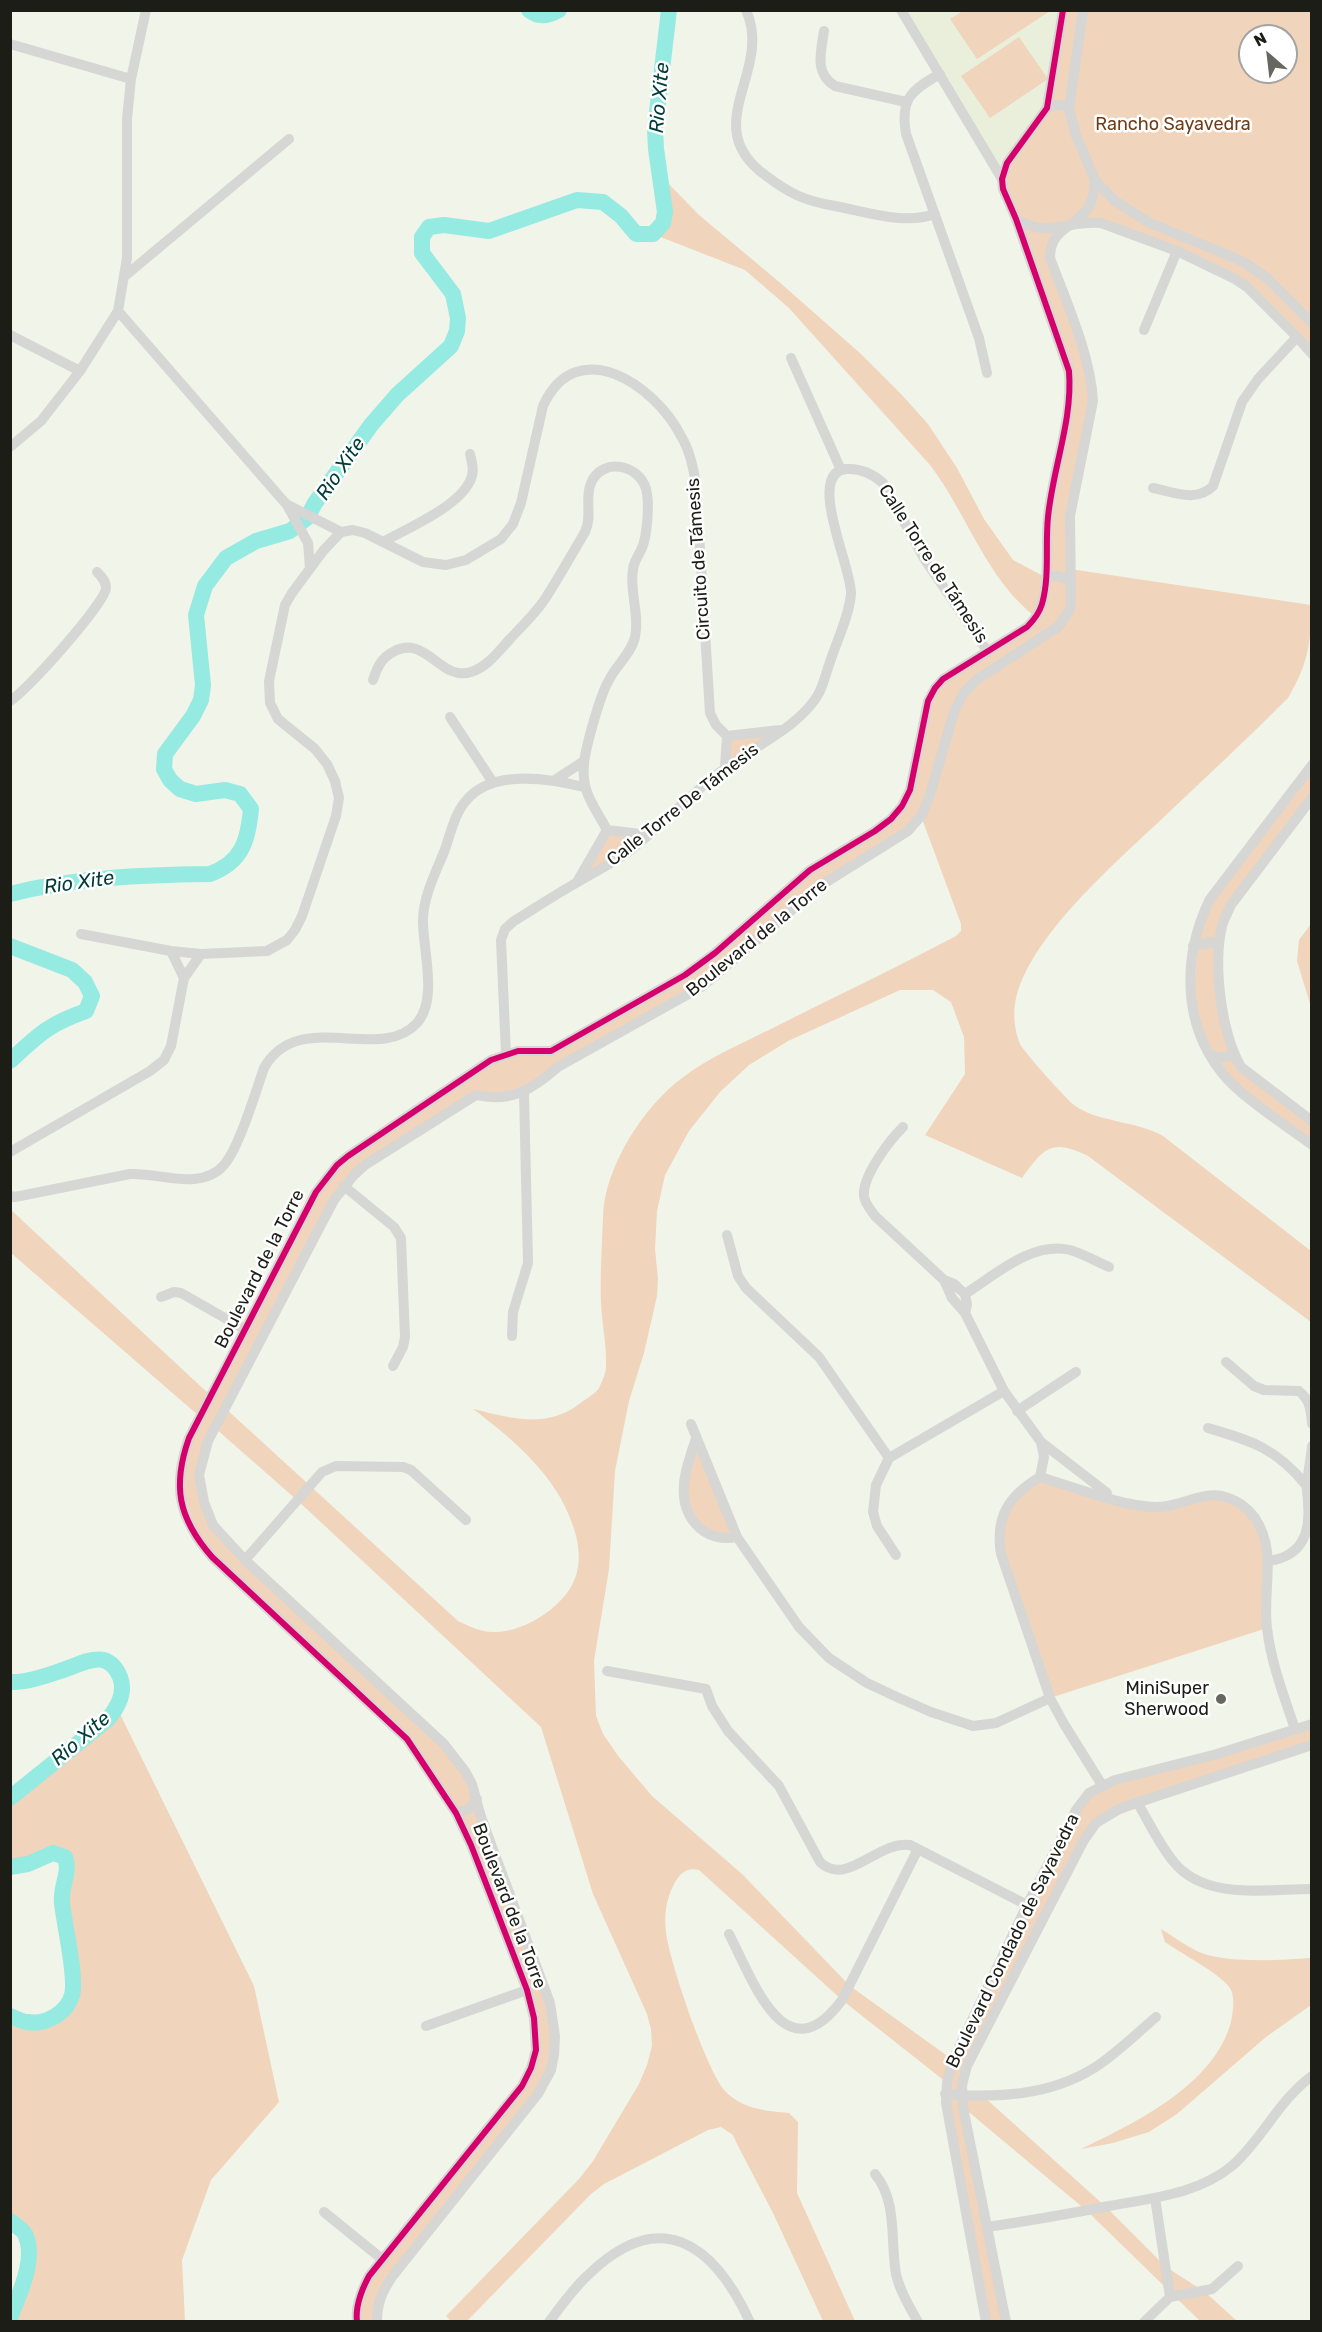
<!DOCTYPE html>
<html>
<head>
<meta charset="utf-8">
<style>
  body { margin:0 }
  #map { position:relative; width:1322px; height:2332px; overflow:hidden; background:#f1f4e9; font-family:Rubik,sans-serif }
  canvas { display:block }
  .frame { position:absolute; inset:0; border:12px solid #1b1d16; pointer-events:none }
  .north { position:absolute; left:1238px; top:24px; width:60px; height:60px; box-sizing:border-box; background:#fff; border:2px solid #a4a5a2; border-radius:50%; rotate:332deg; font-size:16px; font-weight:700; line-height:24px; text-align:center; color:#1b1d16 }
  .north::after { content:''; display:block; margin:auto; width:21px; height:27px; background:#666860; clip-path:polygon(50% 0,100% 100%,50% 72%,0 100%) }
</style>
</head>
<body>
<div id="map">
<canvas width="1322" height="2332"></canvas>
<div class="frame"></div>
<div class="north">N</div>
</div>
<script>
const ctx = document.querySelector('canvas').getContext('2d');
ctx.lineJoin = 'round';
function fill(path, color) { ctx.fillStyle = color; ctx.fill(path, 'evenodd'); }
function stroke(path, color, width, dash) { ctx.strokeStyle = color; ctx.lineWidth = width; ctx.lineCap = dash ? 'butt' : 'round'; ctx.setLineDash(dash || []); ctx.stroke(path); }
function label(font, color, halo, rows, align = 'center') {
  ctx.font = font + ' Rubik,sans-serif'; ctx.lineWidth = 5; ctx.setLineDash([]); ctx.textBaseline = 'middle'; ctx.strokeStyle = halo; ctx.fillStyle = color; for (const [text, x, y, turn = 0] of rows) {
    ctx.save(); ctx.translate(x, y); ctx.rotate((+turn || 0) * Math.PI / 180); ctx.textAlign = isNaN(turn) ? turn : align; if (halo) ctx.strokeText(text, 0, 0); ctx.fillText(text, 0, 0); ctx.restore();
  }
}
fill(new Path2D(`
  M900,11H1062L1047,108L1002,178Z`), '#e9efdb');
fill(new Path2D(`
  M963,11V10L1050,11L977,59L950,19Z
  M1063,11H1311V354L1247,287L1101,223L1067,225L1050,246L1092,385L1070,516V569L1311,605C1312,642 1307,666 1288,698C1248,738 1207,776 1166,815C1120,859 1025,939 1015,1004C1013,1016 1015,1032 1020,1044C1024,1052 1066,1099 1074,1105C1096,1122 1137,1121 1163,1136L1311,1251V1322L1088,1156C1051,1138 1044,1148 1022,1178L925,1135L965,1074L964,1037L951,1002L933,990H900L788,1041L749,1065L720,1092L689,1131L665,1175L657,1211L655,1249L658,1279L657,1296L644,1353L629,1401L615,1471L609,1569L594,1661L596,1716L603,1734L619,1757L652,1796L742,1874L850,1986L953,2060L1089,1793L1311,1725V1745L1096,1823L967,2066L962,2095L983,2096L1106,2207L1166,2267L1205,2292L1237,2321H1200L1087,2211L964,2108L1006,2321H986L946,2082L842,2000L699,1870C687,1867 680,1873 674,1884C666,1900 664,1914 666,1932C669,1961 707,2071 725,2091C742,2109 766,2111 789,2113L798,2122L797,2193L855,2321H823L773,2213L737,2144L733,2135L721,2127L708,2130L604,2184L591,2194L467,2321H451L446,2316L579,2179L593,2161L639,2084L647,2065L652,2046L651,2029L647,2014L593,1894L541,1727L297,1500L215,1428L199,1475L213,1525L465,1771L550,2003L551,2070L392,2277L377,2321H357L362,2290L531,2069L534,2018L471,1845L407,1739L200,1543L179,1479L199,1416L11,1253L10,1209L210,1395L327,1177L491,1060L551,1050L685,975L810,870L902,806L935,688L1036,617C987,581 967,513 930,465L789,308L745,270L653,234L663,223L665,212L660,175L699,215L778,281L861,354L902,395L928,424L957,468L984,519L1013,560L1045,577L1048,518L1071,396L1003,179L1047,108ZM1250,36H1286V72H1250ZM921,816L961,924V931L956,936C896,968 834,997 773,1028C743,1043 709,1057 682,1078C643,1107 604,1168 603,1217C602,1245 600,1275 601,1303C602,1324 607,1346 606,1367C606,1373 602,1382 599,1388C595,1394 587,1398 582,1402C547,1430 512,1418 473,1409C514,1440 557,1476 573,1526C578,1539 581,1558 577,1572C570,1604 525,1633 493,1632C480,1632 469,1626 458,1621L225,1408L353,1175L476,1096L524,1093L716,976L837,875Z
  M1019,37L1048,79L990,118L961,76Z
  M784,729L725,767L727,736Z
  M1311,765V798L1231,905L1218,967L1234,1055L1311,1121V1145L1222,1073L1193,1009L1199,921Z
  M607,830L649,835L576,883Z
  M1311,924V1007L1297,961L1299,940Z
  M696,1439L737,1537L706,1534L684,1496Z
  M1040,1477L1140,1505L1200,1498L1236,1501L1262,1528L1267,1628L1050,1698L1001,1554L1007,1507Z
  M117,1708L254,1986L279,2102L211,2180L182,2260L185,2321H11C12,2293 40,2263 24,2234C22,2229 15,2225 11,2221V2016C16,2018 22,2021 28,2022C46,2025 67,2013 72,1995C77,1977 64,1924 62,1903C60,1887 71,1873 65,1857L53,1853L28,1864L11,1867V1798L108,1719Z
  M1161,1929C1173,1936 1184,1945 1197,1951C1223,1964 1282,1960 1311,1958V2005L1266,2037L1177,2114L1149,2132L1113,2143L1081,2149C1135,2123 1214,2085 1231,2022C1233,2012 1235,2000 1231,1990C1226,1977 1179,1952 1165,1942Z`), '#f0d4bb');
stroke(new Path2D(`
  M529,10C539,18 548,16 559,10
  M10,894C77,877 143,875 210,874C242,862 248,841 251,809L240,794L225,790L196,794L180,789L170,780L164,769L165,754L193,716L201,700L203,685L196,615L205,586L226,558L256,541L290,531L307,518L315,503L371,425L397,395L451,346L457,331L458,318L453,294L422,253V237L429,227L444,225L489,231L577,200L603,202L621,216L636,234H653L663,223L665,212L656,149L655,129L669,10
  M10,946L72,970L85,982L92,996L86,1011C49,1024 39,1034 10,1061
  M10,1682C25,1683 46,1676 60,1671C83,1664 107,1646 120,1677C126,1692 118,1707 108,1719L10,1798
  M10,1867L28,1864L53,1853L65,1857C71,1873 60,1886 62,1903C64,1924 77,1977 72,1995C67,2013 46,2025 28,2022C22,2022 16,2018 10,2016
  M10,2221C15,2225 22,2229 25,2234C37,2259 19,2294 10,2318`), '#95eae2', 16);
stroke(new Path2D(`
  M746,10C774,71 697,125 765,175C790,194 805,201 835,206C867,212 903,225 935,214
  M901,10L1002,179
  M1083,10L1069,108L1075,133L1095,180L1115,201L1150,223L1242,261L1267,278L1312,323
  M824,31C821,52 814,73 835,86L906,102
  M10,44L131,79
  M940,74C911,90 900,99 906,134L979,338L987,373
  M1047,108C1056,104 1061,104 1069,108
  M1016,219C1049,239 1066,220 1101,223L1177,251L1235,279L1247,287L1297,337L1312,354
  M125,276L289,139
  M118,311L287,505L308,543L310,568
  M1144,330L1177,251
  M10,335L80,371
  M791,358L841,470
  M10,447L41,421L80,371L118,311L127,258V119L131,79L146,10
  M1153,488C1174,492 1196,503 1213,486L1242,402L1258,379L1297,337
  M288,505L341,532
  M383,542C408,528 458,507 470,481C475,472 472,463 470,454
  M1046,577L1058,576L1071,581
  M373,680C377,668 381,658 393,652C426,633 440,682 471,672C487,667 498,652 509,640C521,627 535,614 545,599C559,577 572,554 585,532C593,515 584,499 591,483C602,457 639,464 646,489C650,502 647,536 642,548C639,555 634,561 633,569C629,591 640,615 635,637C632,652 616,666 609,680C600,695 586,746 584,763C581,793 594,805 607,830
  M10,701C26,692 106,602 106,588C106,581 101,576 97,572
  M450,717L492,781
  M727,736L780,730
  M1312,765L1210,899C1183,954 1181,1022 1222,1073C1241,1097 1285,1125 1312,1145
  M725,767L727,736
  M555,780L584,761
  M1312,798L1231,905C1228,912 1224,919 1222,926C1213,965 1221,1032 1241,1067L1312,1121
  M607,830L649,835
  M577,882L607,830
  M81,934L171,951L201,954L267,951L287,940L295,930L302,916L336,816L339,798L335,781L327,764L315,749L278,719L270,703L269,681L285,605L292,593L323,551L341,532L353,530L365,533L423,562L446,565L466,560L501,539L513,524L521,503L543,406C577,332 655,385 681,436C690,451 693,467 696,484L710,713L716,725L727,736
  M1193,946L1212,942L1219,945
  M171,951L184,978
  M506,1054L501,940L505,929L514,921C535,908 555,895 576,883C593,873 611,864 627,853C662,826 691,792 727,767C755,746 802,725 819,693C824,683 827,670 831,659C838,638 849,616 851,594C853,570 805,473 846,469C861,468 872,473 883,483L925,560L988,652
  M1210,1055L1219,1058L1234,1055
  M903,1127C890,1140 862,1176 864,1196C865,1204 871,1210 875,1216L944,1280L954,1284L965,1294L967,1305L965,1313
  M10,1152L150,1071L164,1060L171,1046L184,978L201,954
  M344,1186L394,1227L401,1238L405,1337L403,1347L393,1366
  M10,1196L15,1197L130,1174C152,1173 173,1181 194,1179C205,1178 216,1174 223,1166C238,1151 256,1091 264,1068C298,1007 380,1064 417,1023C438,999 423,951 423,921C423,897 435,874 444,852C450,836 454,815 465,802C490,769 548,778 584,787
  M727,1235L738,1276L746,1288L819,1357L889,1458
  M944,1280L952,1298L965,1313L1004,1391L1041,1442L1044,1457L1040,1477
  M965,1294C995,1275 1032,1241 1070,1250C1084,1254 1097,1262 1109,1267
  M161,1297L174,1292L181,1293L246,1330
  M512,1336L513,1312L528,1263L524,1093
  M1226,1362L1254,1386L1264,1390L1299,1391C1310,1400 1311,1410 1312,1424
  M1017,1411L1076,1372
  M691,1424L737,1537L799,1627L829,1658L867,1683L899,1698L931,1712L973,1726L996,1723L1050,1698
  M1208,1428C1252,1441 1276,1448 1306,1485
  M696,1439C691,1453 685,1469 684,1484C681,1517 703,1543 737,1537
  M1041,1442L1107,1493
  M896,1555L877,1526L873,1512L876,1485L889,1458L1004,1391
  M245,1560L322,1472L336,1466L403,1467L411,1470L466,1520
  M1269,1561C1302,1556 1311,1533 1308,1502C1308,1496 1306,1490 1307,1484C1308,1471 1311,1459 1312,1446
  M607,1671L706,1689L712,1706L728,1731L779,1786L820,1862C847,1888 878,1840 910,1845L1027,1905
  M1102,1785L1064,1724L1050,1698L1001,1554C995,1517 1008,1496 1040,1477C1074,1487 1120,1506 1155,1507C1177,1508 1200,1492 1222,1496C1235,1499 1247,1507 1255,1518C1278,1552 1262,1590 1267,1628C1271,1663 1284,1696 1295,1729
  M1137,1802C1149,1822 1159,1844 1173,1861C1204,1901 1266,1889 1312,1889
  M456,1813L469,1809L477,1799
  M729,1934C753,1980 785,2077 842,2000L918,1849
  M426,2026L527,1990
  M945,2094C997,2098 1049,2096 1094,2068C1116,2054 1136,2034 1156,2017
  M875,2174C898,2202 890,2240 896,2274C900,2291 909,2306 918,2322
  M1155,2198L1170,2297
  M324,2212L382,2259
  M987,2227C1028,2221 1068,2214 1109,2206C1152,2198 1199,2194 1233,2165C1263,2138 1279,2100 1312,2076
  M357,2322C355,2306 362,2289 369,2276L522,2086L531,2068L536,2050L534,2018L527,1990L494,1904L471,1845L456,1813L407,1739L212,1557C178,1518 172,1486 189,1438L316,1192L337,1165L348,1156L491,1060L518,1051H551L685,975L715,953L810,870L875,831L891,819L902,806L910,790L928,701L935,688L943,679L1027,627C1034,620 1039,614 1042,604C1050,576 1045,545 1048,517C1053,467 1073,420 1069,371L1016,219L1003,189L1002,179L1007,163L1047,108L1063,10
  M377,2322C377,2303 382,2292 392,2277L538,2094L551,2070L554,2055L555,2036L550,2003L481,1817L472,1784L465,1771L444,1744L245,1560L213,1525L204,1502L199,1475L208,1441L334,1200L354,1175L365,1165L476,1095C511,1103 533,1089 558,1067L703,986L820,886L908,831L921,816L929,798L954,712L963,694L975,681L1059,626L1070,609L1071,597L1070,516L1093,401C1091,356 1066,301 1050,258C1050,228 1075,228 1089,207C1094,199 1094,189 1095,180
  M549,2322C561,2306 573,2289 587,2276C659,2205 713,2242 750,2322
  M986,2322L946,2103L947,2082L953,2060L1027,1905L1076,1810L1089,1793L1115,1780L1217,1754L1312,1724
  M1006,2322L963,2107L962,2085L967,2066L1084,1840L1096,1823L1121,1808L1312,1745
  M1144,2322L1170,2297L1212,2289L1238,2266`), '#d6d6d4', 10);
stroke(new Path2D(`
  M357,2322C355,2306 362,2289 369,2276L522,2086L531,2068L536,2050L534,2018L527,1990L494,1904L471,1845L456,1813L407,1739L212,1557C178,1518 172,1486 189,1438L316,1192L337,1165L348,1156L491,1060L518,1051H551L685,975L715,953L810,870L875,831L891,819L902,806L910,790L928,701L935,688L943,679L1027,627C1034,620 1039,614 1042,604C1050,576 1045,545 1048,517C1053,467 1073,420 1069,371L1016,219L1003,189L1002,179L1007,163L1047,108L1063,10`), '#d6006c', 6);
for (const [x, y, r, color] of [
  [1221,1699,6,"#666860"]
]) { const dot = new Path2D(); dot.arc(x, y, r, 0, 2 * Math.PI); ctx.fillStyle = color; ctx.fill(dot); stroke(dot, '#fff', 2); }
label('18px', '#6d3e19', '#fff', [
  ["Rancho Sayavedra",1173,125]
]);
label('18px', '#1b1d16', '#fff', [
  ["Circuito de Támesis",699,559,-94],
  ["Calle Torre de Támesis",933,564,57],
  ["Calle Torre De Támesis",683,805,-38],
  ["Boulevard de la Torre",757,938,-39],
  ["Boulevard de la Torre",260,1269,-63],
  ["Boulevard de la Torre",509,1906,69],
  ["Boulevard Condado de Sayavedra",1013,1941,-64]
]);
label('18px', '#1b1d16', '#fff', [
  ["MiniSuper",1209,1689],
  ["Sherwood",1209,1710]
], 'right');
label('italic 20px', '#003d3a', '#fff', [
  ["Rio Xite",660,98,-85],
  ["Rio Xite",341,469,-56],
  ["Rio Xite",79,883,-8],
  ["Rio Xite",81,1739,-41]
]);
</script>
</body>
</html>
